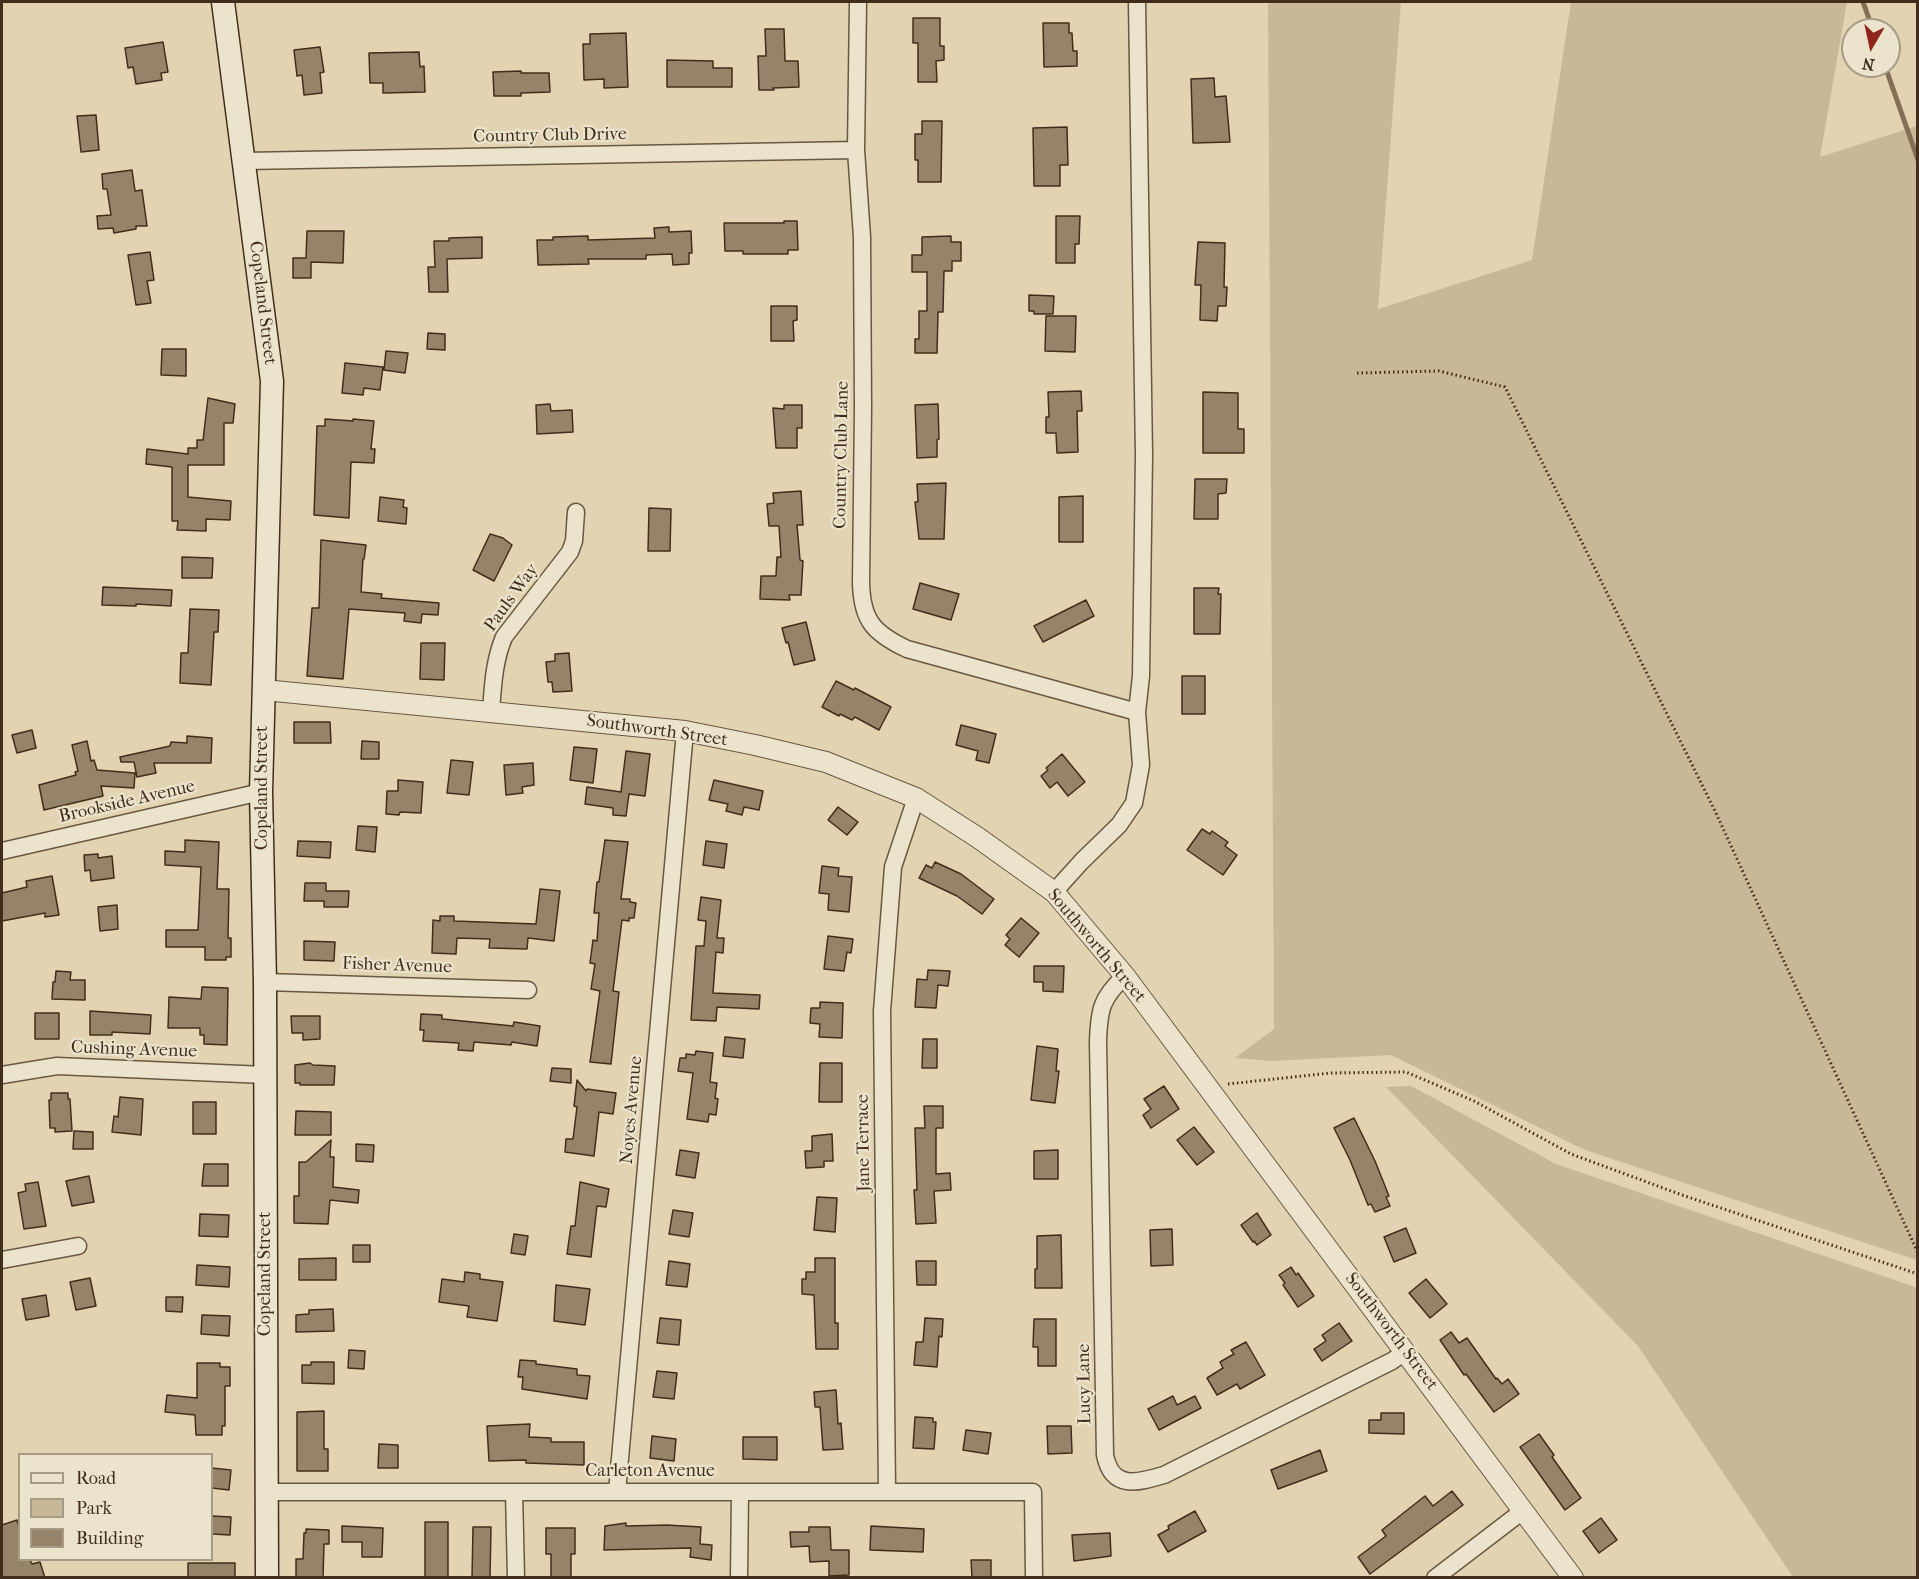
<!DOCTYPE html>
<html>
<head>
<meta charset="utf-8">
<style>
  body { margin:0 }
  #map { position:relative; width:1919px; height:1579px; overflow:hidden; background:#e2d4b2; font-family:"IM FELL French Canon",serif }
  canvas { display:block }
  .frame { position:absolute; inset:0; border:3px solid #412e1a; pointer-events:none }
  .legend { position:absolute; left:18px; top:1453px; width:195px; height:108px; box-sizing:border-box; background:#ece3cd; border:2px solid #a89b85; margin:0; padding:8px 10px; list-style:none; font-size:18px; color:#412e1a }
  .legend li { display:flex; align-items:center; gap:12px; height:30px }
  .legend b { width:30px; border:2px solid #a89b85 }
  .north { position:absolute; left:1841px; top:18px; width:60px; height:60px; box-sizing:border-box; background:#ece3cd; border:2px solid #a89b85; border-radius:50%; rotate:189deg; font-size:16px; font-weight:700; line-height:24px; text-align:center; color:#412e1a }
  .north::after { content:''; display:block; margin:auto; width:21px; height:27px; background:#8f2418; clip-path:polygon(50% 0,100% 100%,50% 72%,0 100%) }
</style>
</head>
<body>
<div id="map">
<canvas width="1919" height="1579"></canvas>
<div class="frame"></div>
<ul class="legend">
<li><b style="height:8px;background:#ece3cd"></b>Road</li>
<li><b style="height:16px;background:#c7b898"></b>Park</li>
<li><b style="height:16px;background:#958469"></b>Building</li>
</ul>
<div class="north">N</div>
</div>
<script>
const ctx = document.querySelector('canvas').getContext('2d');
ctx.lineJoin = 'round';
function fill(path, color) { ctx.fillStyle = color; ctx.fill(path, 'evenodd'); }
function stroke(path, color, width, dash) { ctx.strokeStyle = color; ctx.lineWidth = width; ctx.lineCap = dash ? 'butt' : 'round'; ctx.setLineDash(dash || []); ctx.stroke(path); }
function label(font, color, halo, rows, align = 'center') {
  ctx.font = font + ' "IM FELL French Canon",serif'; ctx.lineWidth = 4.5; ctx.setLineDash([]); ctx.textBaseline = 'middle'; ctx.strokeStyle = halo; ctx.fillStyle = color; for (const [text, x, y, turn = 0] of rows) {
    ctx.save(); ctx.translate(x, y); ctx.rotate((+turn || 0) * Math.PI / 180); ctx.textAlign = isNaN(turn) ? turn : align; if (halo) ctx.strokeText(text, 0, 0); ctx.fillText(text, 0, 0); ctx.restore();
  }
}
fill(new Path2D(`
  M1268,2H1401L1378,309L1532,260L1571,2H1847L1820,157L1917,126V1260L1585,1150L1391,1055L1272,1061L1235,1058L1274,1029Z
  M1411,1086L1556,1164L1915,1287L1918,1292L1917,1577H1793L1638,1346L1386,1087Z`), '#c7b898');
stroke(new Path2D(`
  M1863,2L1873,30
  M1885,66L1918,160`), '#817056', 5);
const building = new Path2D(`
  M913,18H940V46H944V60L936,61L937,82H918V43H913Z
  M1043,23H1069V33H1072L1073,51H1077V66L1044,67Z
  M765,29H784L785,61H798L799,87L773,88L774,90H759L758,56H766Z
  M626,33L628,87L604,88V79L584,80L583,44H590V34Z
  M163,42L168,72L161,73L162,80L136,84L133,67L128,68L125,48Z
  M320,47L324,72L320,73L322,93L304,95L302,75L297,76L294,50Z
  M419,52L420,67L424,66L425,92L383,93V83H370L369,53Z
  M667,60L713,61V68H732V87H667Z
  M521,71V73H549L550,92L521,93V96H494L493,72Z
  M1214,78L1215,97L1226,96L1230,142L1193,143L1191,79Z
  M96,115L99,150L81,152L77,116Z
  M922,121H942L941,182H918V160H915V134H922Z
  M1067,127L1068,165H1060V186H1034L1033,128Z
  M132,170L135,191L142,190L147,226H136V229L114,233L113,228L98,229L97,216L111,215L107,189H103L102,174Z
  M1056,216H1080L1079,244H1075V263H1056Z
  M784,221H797L798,250H788V254H743V251H725L724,223H784Z
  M669,227V232L691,231L692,253H689V264L673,265L672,254L646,255V259H588L589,264L538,265L537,240H553V237L588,236V240L655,238L654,228Z
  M307,231H344L343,263L311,262V278H293V258H306Z
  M951,236V242H961V261H952V271H944L943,312H938L937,353H915V339H919V311H927V272H912V255H922V237Z
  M482,237V258L447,259L448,292H429L428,267H435L434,241H449V238Z
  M1198,242L1225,243L1224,287H1227L1226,306H1218L1217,321L1200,320L1201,285H1195Z
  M150,252L154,280L147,281L151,303L136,305L128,255Z
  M1029,295L1054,296L1053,314H1034V311H1029Z
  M771,306H797V320L793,321L794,341H771Z
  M1046,316H1076L1075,352L1045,351Z
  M428,333L445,334V350L427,349Z
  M162,349H186V376L161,375Z
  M386,351L408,353L405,373L384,370Z
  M345,363L383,367L380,390L364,388L363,395L342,393Z
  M1081,391L1082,411H1077L1078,452L1057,453L1056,433H1046V417H1049L1048,392Z
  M1203,392L1238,393V429H1244V453H1203Z
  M208,398L235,404L233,423H224V465H188V497L231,501L230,520L206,519V531L177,530L178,521H172V467L146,464L147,449L188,454V448H197V440H203Z
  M550,404L551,411L572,410L573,432L537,434L536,405Z
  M938,404L939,439L937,440V457L917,458L915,405Z
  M784,405H802V428H797V448H776L773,408L784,409Z
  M325,419L353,421V419L374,421L371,449H375L374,463L351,462L349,518L314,515L317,426H325Z
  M1195,479H1227L1226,493L1218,494V519H1194Z
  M946,483L944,539H919L915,502H918L917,484Z
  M801,491L803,525H797L800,560L803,561L801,595H789L790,600L760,599L761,576H776L777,557H781L779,526H769L767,504L774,503L773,493Z
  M1083,496V542H1059V497Z
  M380,497L404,500L403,507L407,508L406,524L378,521Z
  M649,508L671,509L670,551H648Z
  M490,534L503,538L512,545L494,581L473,570Z
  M321,540L366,545L364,559H363L361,592L382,594L381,598L439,603L438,615L422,614L421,623L404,621L405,613L349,609L343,679L307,676L312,608H319Z
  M182,557L213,558L212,578H182Z
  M920,583L959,594L951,620L913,609Z
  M103,587L172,590L171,606L136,604V606L102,605Z
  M1194,588H1219L1218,594H1221L1220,634H1194Z
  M1086,600L1094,616L1043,642L1034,626Z
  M190,609L219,610L218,632H214L211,685L180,683L181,653H188Z
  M806,622L815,660L794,665L788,642L786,643L782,628Z
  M421,643H445L444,680L420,679Z
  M569,653L572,691L553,692L552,682H548L546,662L555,661V654Z
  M1182,676H1205V714H1182Z
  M836,681L854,690L855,688L891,707L879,730L855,717L852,720L840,714L839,716L822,707Z
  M294,722H330L331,743H294Z
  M961,725L996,734L989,763L976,760L978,751L956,745Z
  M32,730L36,748L17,753L12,735Z
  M187,736L212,738L211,763H154L156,773L137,777L134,762H121L120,757L170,746L171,742L187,743Z
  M87,741L91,761L94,760L97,770L135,773L134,788L101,786L103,796L44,810L39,785L76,775L75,772L78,771L72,745Z
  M362,741L379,742V759H361Z
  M574,747L597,749L593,783L570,780Z
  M626,751L650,754L645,796L629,794L626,816L613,815V808L585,804L587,787L621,792Z
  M1062,754L1085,782L1068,796L1057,782L1050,788L1041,776L1048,770L1046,768Z
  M451,760L473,762L469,795L447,793Z
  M533,763L534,785L522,787L523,793L506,795L504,765Z
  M398,780L423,782L421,813L400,812L399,815L386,814L387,791H398Z
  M714,780L763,791L759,810L744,807L742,815L726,811L728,804L709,800Z
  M838,807L858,822L847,835L828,820Z
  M358,826L377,827L375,852L356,850Z
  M1202,829L1210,834L1212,831L1228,842L1225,846L1237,855L1223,875L1187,850Z
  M185,840L219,842L217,889H229L228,938H231V957H226V960H205V947H166V930H198L201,867L165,865V851L185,852Z
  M605,840L628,842L621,899H630V902L636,903L634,918H629V921L622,920L613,991L619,992L611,1064L590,1062L600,991L591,989L595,964L590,963L593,940L597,941L599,913H594L597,882H599Z
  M298,841L331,842L330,858L297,856Z
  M706,841L727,844L724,868L703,865Z
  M98,854V858L112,856L114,878L91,881L90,870L85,871L84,855Z
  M935,862L961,874L994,899L982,914L957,896L919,878L926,865L932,868Z
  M822,866L839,868L838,876L852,877L849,912L828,910L829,894L819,893Z
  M52,876L59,915L45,917V913L2,921V893L27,887L26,881Z
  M305,883H326V891H349L348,907H324V901H304Z
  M540,889L560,891L554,941L528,938L527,949L489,948L490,939L457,938L456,954L432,953L433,920L440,921V916H454V921L536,924Z
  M701,897L721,900L717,938H724L723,953L716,952L713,993L760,995L759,1009L717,1007L716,1021L691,1020L696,946H704L706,921L698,920Z
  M117,905L118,929L100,931L98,907Z
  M1021,918L1039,933L1019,957L1005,945L1010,939L1006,935Z
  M828,936L853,939L851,953L847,952L844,971L824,969Z
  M304,941L335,942L334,961L304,960Z
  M1034,966H1064L1063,992L1043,991V982H1034Z
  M928,970L950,971L948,986L938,985L936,1008L915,1007L917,979L927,980Z
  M56,971L71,972L70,980H85V1000L52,999L53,982H55Z
  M202,987L228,988L227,1045L204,1044V1035H200V1028H168L169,997L201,999Z
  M820,1002L843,1003L842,1038L819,1037L820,1024L810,1023L811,1008H820Z
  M90,1011L151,1015L150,1034L112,1032V1035H90Z
  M35,1013H59V1039H35Z
  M421,1014L442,1015V1019L513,1026L514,1022L540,1026L537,1046L512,1042L511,1045L474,1042L473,1051L458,1050L459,1043L423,1041L424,1030H420Z
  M291,1016H320V1039L303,1040V1033H292Z
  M725,1037L745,1039L743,1058L723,1056Z
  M923,1039H937V1068H922Z
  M1037,1046L1058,1049L1056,1071H1059L1055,1103L1031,1100Z
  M696,1051L713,1053L710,1082L717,1083L715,1098L718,1099L716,1115L709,1114L708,1122L687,1119L693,1073L678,1071L680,1058H686V1054L695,1055Z
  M310,1063L313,1065L335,1066L334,1085H300V1083H295V1065Z
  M820,1063H842V1102H819Z
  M552,1068L571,1069V1083L550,1081Z
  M577,1080L586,1091L587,1089L616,1093L613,1114L599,1112L594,1156L565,1152L566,1139H573L577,1107L574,1106Z
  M1164,1086L1179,1109L1151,1128L1143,1115L1151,1109L1144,1099Z
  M51,1093H68V1099H70L72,1131L55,1132V1128H50L49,1100H51Z
  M120,1097L143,1099L141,1135L112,1132L114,1116L118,1117Z
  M193,1102H216V1134H193Z
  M924,1106H943V1128H936V1174L950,1173L951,1190L934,1191L936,1223L916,1224L914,1190H917L915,1128H925Z
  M296,1111L331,1112V1135H295Z
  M1354,1118L1375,1161L1389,1196L1386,1197L1390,1206L1375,1212L1371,1204L1368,1205L1350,1160L1334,1128Z
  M1194,1127L1214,1152L1197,1165L1177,1140Z
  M74,1131L93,1132V1149H73Z
  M832,1134L833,1161H824V1167L806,1168L805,1151H812V1136Z
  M331,1140L330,1157H334L333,1187L359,1190L358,1203L330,1200L328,1224L294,1223V1196H299V1162H306Z
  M356,1144L374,1145L373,1162L356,1161Z
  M680,1150L699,1153L695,1178L676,1175Z
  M1058,1150V1179H1034V1151Z
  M204,1164H228V1186H202Z
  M89,1176L94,1202L72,1206L66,1181Z
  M38,1182L46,1226L24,1229L18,1193L26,1191L25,1184Z
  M580,1182L609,1189L606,1207L597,1206L591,1257L567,1254L571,1226H575Z
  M817,1197L837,1198L835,1232L814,1230Z
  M673,1210L693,1213L689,1237L669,1234Z
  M1257,1213L1271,1235L1257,1245L1254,1241L1253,1242L1241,1225Z
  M200,1214L229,1215L228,1237L199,1236Z
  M1406,1228L1416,1253L1394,1262L1384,1237Z
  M1172,1229L1173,1265L1151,1266L1150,1230Z
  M514,1234L528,1236L525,1255L511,1253Z
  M1061,1235L1062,1288H1035V1269H1037V1236Z
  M353,1245H370V1262H353Z
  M336,1258V1280H299V1259Z
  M815,1258H835V1323H838V1349H816L814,1295L802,1294V1279H806V1272H815Z
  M669,1261L690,1264L687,1287L666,1285Z
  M916,1261H936V1285H917Z
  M197,1265L230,1267L229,1287L196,1285Z
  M1291,1267L1296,1275L1298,1273L1314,1296L1298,1307L1283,1285L1285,1283L1279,1275Z
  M465,1272L480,1274V1279L503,1282L497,1321L467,1317L469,1306L439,1302L442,1279L464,1282Z
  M90,1278L96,1306L76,1310L70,1282Z
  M1426,1279L1447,1304L1430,1318L1409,1293Z
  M556,1285L590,1289L585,1325L554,1321Z
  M46,1295L49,1316L26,1320L22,1299Z
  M166,1297H183L182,1312L166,1311Z
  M333,1309L334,1331L296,1332V1315L309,1314V1310Z
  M202,1315L230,1316L229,1336L201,1334Z
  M660,1318L681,1320L679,1345L657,1343Z
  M925,1318L943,1319L942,1337L939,1336L937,1367L914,1365L916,1342H923Z
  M1034,1319H1056V1366H1038V1347H1033Z
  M1339,1323L1352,1341L1322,1361L1314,1349L1326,1341L1322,1335Z
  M1451,1332L1459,1343L1467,1338L1496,1379L1497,1378L1502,1384L1508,1379L1519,1394L1494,1412L1466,1374L1464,1375L1440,1340Z
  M1246,1342L1265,1375L1240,1389L1237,1384L1217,1395L1207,1378L1223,1368L1220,1362L1234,1354L1231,1350Z
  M349,1350L365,1351L364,1369L348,1368Z
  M520,1360L536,1361V1364L577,1369V1375L590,1376L587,1399L522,1389L523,1377H518Z
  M311,1362H334V1384L302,1383V1365H311Z
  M197,1363H220V1367H230V1386H225V1426H222V1435H196L195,1415L165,1412L167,1395L197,1398Z
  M657,1371L677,1373L674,1399L653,1397Z
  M836,1390L838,1424L841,1423L843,1449L823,1450L820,1407H815L814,1392Z
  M1173,1396L1177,1405L1195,1396L1201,1408L1159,1430L1148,1409Z
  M324,1411V1449H328V1471H297V1412Z
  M1381,1413H1404V1434L1369,1433V1420H1381Z
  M915,1417L933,1418V1422H936L934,1449L913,1448Z
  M530,1424L529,1437L551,1438V1442H584V1465L526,1463V1460L489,1461L487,1426Z
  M1047,1426H1071L1072,1453L1048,1454Z
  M966,1430L991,1433L988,1454L963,1450Z
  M1539,1434L1554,1455L1552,1457L1581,1498L1565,1510L1520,1447Z
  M652,1436L676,1439L674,1461L650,1458Z
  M743,1437H777V1460L743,1459Z
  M379,1444L398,1445V1468H378Z
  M1320,1450L1327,1471L1278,1489L1271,1470Z
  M212,1468L231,1470L229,1490L212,1488Z
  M1452,1491L1463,1505L1370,1574L1358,1557L1386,1536L1382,1530L1425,1496L1433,1506Z
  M1195,1511L1206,1531L1168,1552L1158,1535L1169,1529L1168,1526Z
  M212,1516L231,1517L230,1535L212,1534Z
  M1601,1518L1617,1540L1599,1553L1583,1531Z
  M17,1520L20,1530V1560H30L32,1564L40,1562L45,1578H2V1525Z
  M425,1522H448V1578H425Z
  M626,1523V1526L667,1525L701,1527L700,1544L712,1545L711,1560L690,1557L691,1548L604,1550L605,1526Z
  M342,1526L383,1528L382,1557H362V1542H342Z
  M871,1526L924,1529L923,1552L870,1550Z
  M473,1527H491L490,1578H472Z
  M809,1527H830L831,1550H849V1575L829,1576V1561L810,1562L809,1546L791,1547L790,1532H809Z
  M546,1528H575V1554H571V1578H551V1554H546Z
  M306,1529L329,1530V1544H324L323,1578H296V1559H303L304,1533H306Z
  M1110,1533L1111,1556L1074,1561L1072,1535Z
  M971,1560H991V1578H972Z
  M188,1563H235V1578H188Z`);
fill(building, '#958469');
stroke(building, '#412e1a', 1.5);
const minor = new Path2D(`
  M858,2L856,150L862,237L863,408L861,583C862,620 873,633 907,649L1137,712
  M245,161L856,150
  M491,711C493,685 494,661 504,637L570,552L574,541L576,512
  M2,851L261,792
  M1054,892L1082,861L1119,825L1134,803L1141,765L1137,712L1141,676L1144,455L1137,2
  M1125,976C1101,998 1099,1010 1098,1042L1105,1455C1112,1490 1137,1483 1164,1475L1392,1361L1405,1352
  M265,982L528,990
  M2,1075L57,1066L265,1075
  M2,1260L78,1246
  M267,1492H1033L1034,1578
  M514,1492L516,1578
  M617,1492L685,731
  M887,1492L882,1011L893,867L916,798
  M739,1578L740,1492
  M1435,1578L1524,1510`);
const tertiary = new Path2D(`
  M264,690L685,731L755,745L826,762L916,798L977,837L1054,892L1125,976L1573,1578`);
const secondary = new Path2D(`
  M223,2L272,381L261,792L265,982L267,1578`);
stroke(minor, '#695840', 19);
stroke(tertiary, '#695840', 22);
stroke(secondary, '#412e1a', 25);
stroke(new Path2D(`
  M1357,373L1439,371L1505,387L1715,811L1918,1253
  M1228,1084L1330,1073L1406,1072L1474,1101L1571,1154L1682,1195L1918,1274`), '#412e1a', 3, [1.5, 3]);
stroke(minor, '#ece3cd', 16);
stroke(tertiary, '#ece3cd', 20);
stroke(secondary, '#ece3cd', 22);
label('18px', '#412e1a', '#ece3cd', [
  ["Country Club Drive",550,136,-1],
  ["Copeland Street",262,303,83],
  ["Country Club Lane",842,455,-89],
  ["Pauls Way",512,598,-54],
  ["Southworth Street",657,731,8],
  ["Copeland Street",263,788,-90],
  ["Brookside Avenue",127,802,-13],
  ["Southworth Street",1096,946,50],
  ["Fisher Avenue",397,966,2],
  ["Cushing Avenue",134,1050,2],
  ["Noyes Avenue",632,1110,-85],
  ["Jane Terrace",864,1143,-91],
  ["Copeland Street",266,1274,-90],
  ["Southworth Street",1391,1332,53],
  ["Lucy Lane",1085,1384,-91],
  ["Carleton Avenue",650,1472]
]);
</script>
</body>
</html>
